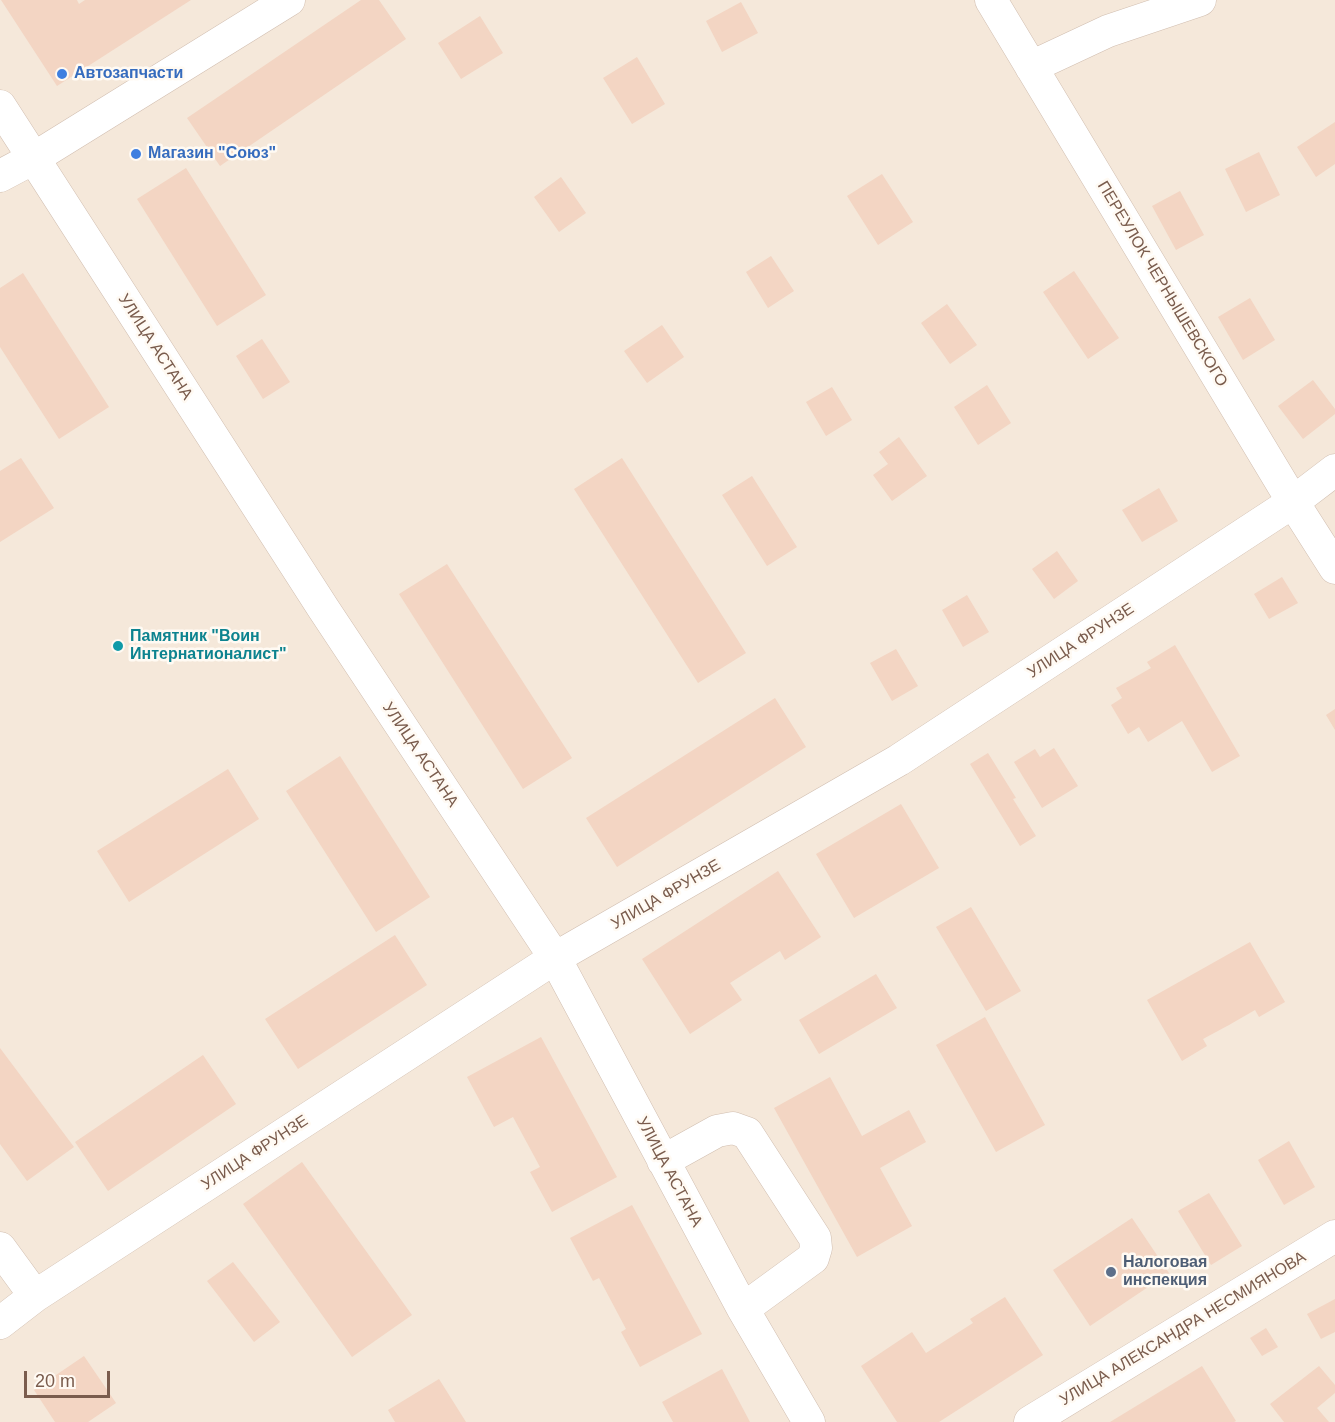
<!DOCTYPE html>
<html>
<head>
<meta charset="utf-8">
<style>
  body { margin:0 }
  #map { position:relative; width:1335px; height:1422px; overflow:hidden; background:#fdf6ec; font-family:Helvetica,sans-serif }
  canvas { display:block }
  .scale { position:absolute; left:24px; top:1371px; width:86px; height:27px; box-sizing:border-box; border:3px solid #7a5c4d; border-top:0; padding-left:8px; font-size:18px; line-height:21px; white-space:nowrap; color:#7a5c4d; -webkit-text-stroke:4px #fffaf3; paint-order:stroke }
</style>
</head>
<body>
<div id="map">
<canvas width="1335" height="1422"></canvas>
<div class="scale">20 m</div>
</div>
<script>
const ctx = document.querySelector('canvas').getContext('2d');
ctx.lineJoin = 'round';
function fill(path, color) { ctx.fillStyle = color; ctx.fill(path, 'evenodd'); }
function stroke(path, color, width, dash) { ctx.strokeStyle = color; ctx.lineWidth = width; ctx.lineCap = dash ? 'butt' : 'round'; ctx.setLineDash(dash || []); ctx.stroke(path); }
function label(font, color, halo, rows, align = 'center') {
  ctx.font = font + ' Helvetica,sans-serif'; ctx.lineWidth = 5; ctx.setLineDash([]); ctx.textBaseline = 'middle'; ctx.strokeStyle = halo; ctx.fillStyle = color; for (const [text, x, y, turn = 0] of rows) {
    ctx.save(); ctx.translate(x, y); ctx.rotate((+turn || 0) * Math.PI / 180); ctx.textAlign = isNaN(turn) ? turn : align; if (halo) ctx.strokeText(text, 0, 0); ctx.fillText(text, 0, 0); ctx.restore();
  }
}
fill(new Path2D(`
  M0,0H1335V1422H0Z`), '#f5e8da');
fill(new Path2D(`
  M1,0H77L79,4L85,0H191L57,86Z
  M361,0H379L406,39L220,166L187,118Z
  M741,2L758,33L722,52L706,21Z
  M480,16L503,53L461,79L438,43Z
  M637,57L665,104L632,124L603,78Z
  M1335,122V164L1316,177L1297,147Z
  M1259,152L1280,195L1246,212L1225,169Z
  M186,168L266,295L217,326L137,199Z
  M882,174L913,222L878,245L847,196Z
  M561,177L586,213L559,232L534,197Z
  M1180,191L1204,235L1176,250L1152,206Z
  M771,256L794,291L768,308L746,272Z
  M1074,271L1119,338L1088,359L1043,292Z
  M23,273L109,407L59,439L0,347V288Z
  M1250,298L1275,340L1243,360L1218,317Z
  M947,304L977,345L950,364L921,323Z
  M662,325L684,357L647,383L624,351Z
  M262,339L290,382L263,399L236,356Z
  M1313,380L1335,409V414L1303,439L1278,406Z
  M987,385L1011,423L978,445L954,407Z
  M832,387L852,420L826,436L806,402Z
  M899,437L927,476L892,501L873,475L888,464L879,452Z
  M21,458L54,508L0,542V471Z
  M622,458L746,653L698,683L574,489Z
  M752,476L797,547L767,566L722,495Z
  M1159,488L1178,521L1142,542L1122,510Z
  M1057,551L1078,581L1054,599L1032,569Z
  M447,564L572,758L523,789L399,594Z
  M1282,577L1298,603L1269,619L1254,594Z
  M967,595L989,632L963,647L942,610Z
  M1175,645L1240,756L1212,772L1182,721L1148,742L1139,727L1128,734L1111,705L1122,698L1116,688L1151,668L1147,662Z
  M896,649L918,686L892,701L870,663Z
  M775,698L806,747L617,867L586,818Z
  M1335,709V730L1326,715Z
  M1054,748L1078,786L1042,808L1014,762L1035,749L1040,757Z
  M988,753L1016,798L1013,799L1036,836L1020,846L970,764Z
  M340,756L430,897L376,932L286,791Z
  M228,769L259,819L129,902L97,851Z
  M901,804L939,868L854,918L816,854Z
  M778,871L821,937L785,960L780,951L730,983L742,1000L690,1034L642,959Z
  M971,907L1021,991L986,1011L936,927Z
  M395,935L427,985L298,1069L265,1019Z
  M1250,942L1285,1002L1259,1017L1255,1010L1229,1025L1203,1039L1207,1046L1182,1061L1147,1000Z
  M876,974L897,1008L819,1054L799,1020Z
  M985,1017L1045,1125L996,1152L936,1045Z
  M541,1037L617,1177L552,1212L530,1172L540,1167L513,1117L494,1127L467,1077Z
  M0,1048L74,1147L27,1181L0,1144Z
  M203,1055L236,1104L108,1191L75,1142Z
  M830,1077L862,1136L909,1110L926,1142L880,1168L912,1226L857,1257L774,1108Z
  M1289,1141L1315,1187L1284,1205L1258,1160Z
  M302,1162L412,1315L352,1357L243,1204Z
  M1209,1193L1242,1246L1211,1265L1178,1211Z
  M632,1205L702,1334L640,1367L621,1332L626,1329L599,1278L593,1281L570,1238Z
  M1132,1218L1169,1273L1090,1326L1053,1270Z
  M233,1262L280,1322L254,1342L207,1281Z
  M1005,1297L1043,1355L939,1422H897L861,1366L912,1332L926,1353L973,1323L970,1319Z
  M1335,1299V1332L1321,1339L1307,1314Z
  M1266,1328L1278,1347L1262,1356L1250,1338Z
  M84,1356L116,1403L88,1422H55L34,1390Z
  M1202,1366L1236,1421L1234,1422H1110Z
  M1319,1366L1335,1385V1393L1317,1408L1329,1422H1284L1270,1404Z
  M722,1369L750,1422H673L662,1402Z
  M439,1379L466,1422H395L388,1410Z`), '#f3d5c3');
const minor = new Path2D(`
  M991,0L1293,502L1335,568
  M1031,67L1108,31L1200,0
  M0,106L323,608L555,958L743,1309L809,1422
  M0,176L34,158L289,0
  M663,1161L717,1131L733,1128L747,1133L815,1238L816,1248L813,1258L743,1309
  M0,1248L35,1296
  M0,1323L35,1296L555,958L899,760L1293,502L1335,470
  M1030,1422L1335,1236`);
stroke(minor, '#d1beb0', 33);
stroke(minor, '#fff', 32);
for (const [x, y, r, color] of [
  [62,74,6,"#3f7fe0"],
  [136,154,6,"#3f7fe0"],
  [118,646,6,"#0f9aa8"],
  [1111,1272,6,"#5c6f8a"]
]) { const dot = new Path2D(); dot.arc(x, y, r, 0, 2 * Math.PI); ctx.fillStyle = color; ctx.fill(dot); stroke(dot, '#fffaf3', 2); }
label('bold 16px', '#366cbe', '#fffaf3', [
  ["Автозапчасти",74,74],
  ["Магазин \"Союз\"",148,154]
], 'left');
label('16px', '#7a5c4d', '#fffaf3', [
  ["ПЕРЕУЛОК ЧЕРНЫШЕВСКОГО",1162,284,59],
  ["УЛИЦА АСТАНА",155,347,57],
  ["УЛИЦА ФРУНЗЕ",1081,641,-33],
  ["УЛИЦА АСТАНА",420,755,56],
  ["УЛИЦА ФРУНЗЕ",666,895,-30],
  ["УЛИЦА ФРУНЗЕ",255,1153,-33],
  ["УЛИЦА АСТАНА",669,1172,62],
  ["УЛИЦА АЛЕКСАНДРА НЕСМИЯНОВА",1183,1329,-31]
]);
label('bold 16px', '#0d838f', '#fffaf3', [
  ["Памятник \"Воин",130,637],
  ["Интернатионалист\"",130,655]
], 'left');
label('bold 16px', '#4e5e75', '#fffaf3', [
  ["Налоговая",1123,1263],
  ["инспекция",1123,1281]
], 'left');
</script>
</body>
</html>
